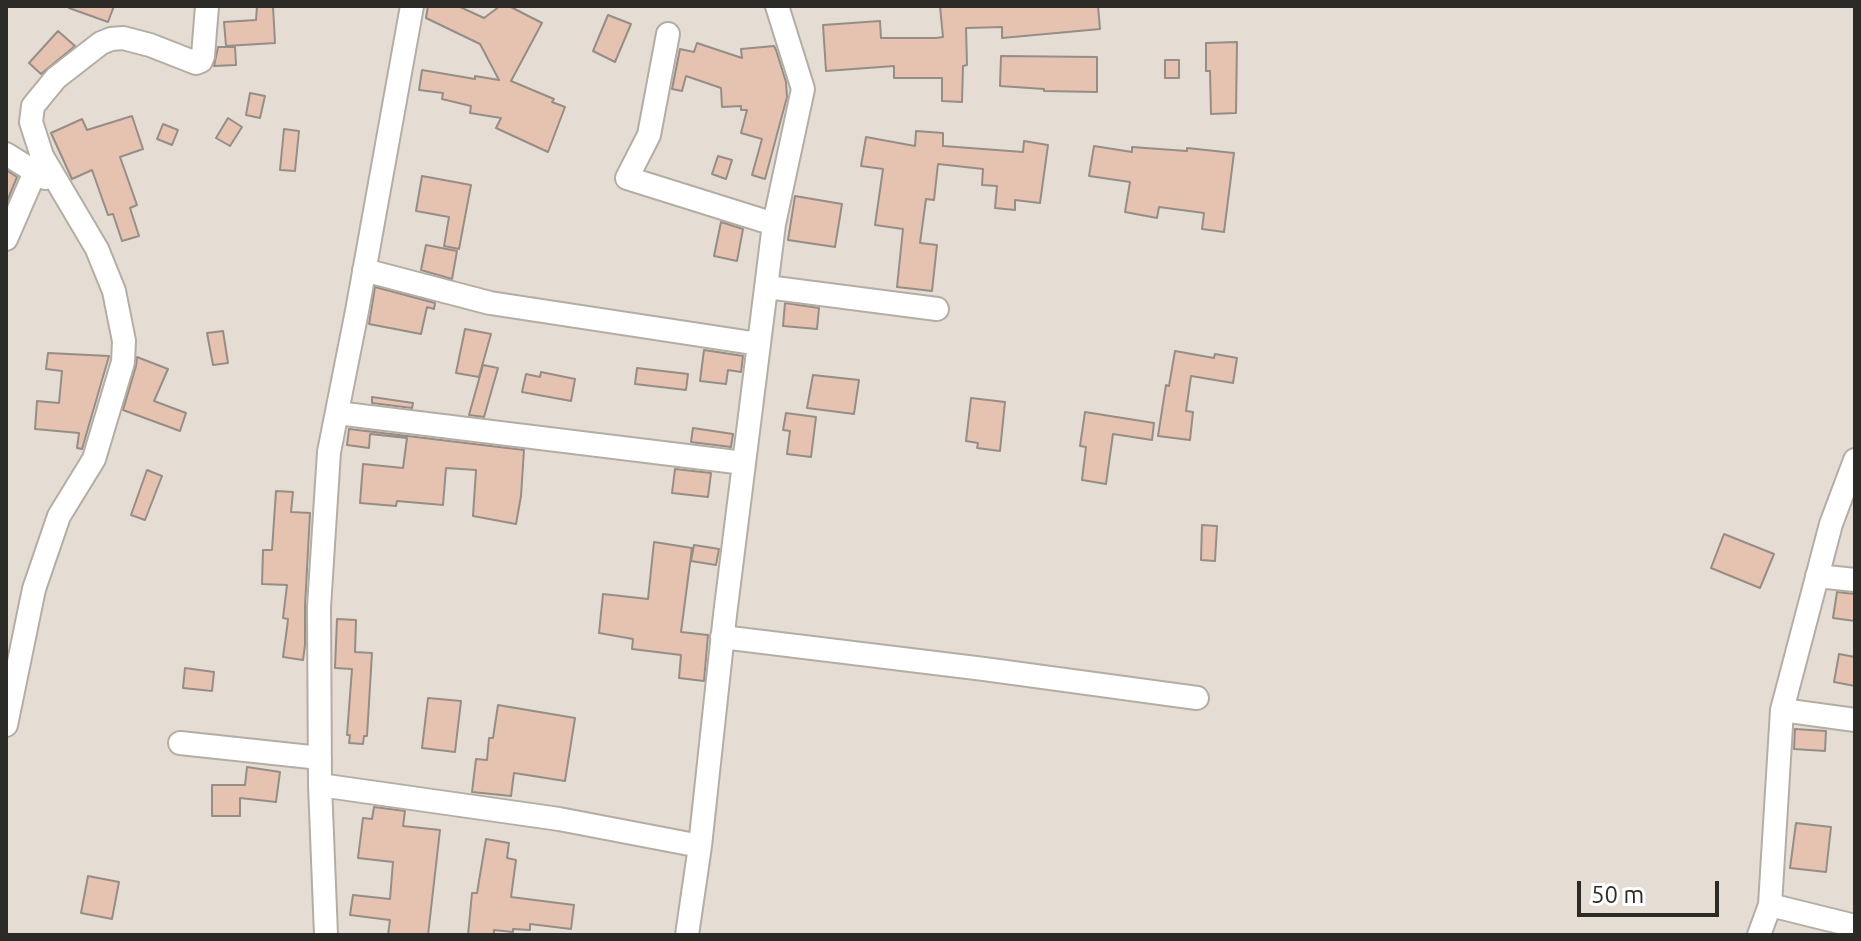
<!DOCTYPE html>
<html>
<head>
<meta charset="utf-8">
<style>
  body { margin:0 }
  #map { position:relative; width:1861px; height:941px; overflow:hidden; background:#e5ddd4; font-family:Ubuntu,sans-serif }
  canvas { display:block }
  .frame { position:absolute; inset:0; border:8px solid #2c2a26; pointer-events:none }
  .scale { position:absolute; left:1577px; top:881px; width:142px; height:36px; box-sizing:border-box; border:4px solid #2c2a26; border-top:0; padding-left:10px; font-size:24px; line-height:28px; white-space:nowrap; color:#2c2a26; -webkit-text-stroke:6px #fff; paint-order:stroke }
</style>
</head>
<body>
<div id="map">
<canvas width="1861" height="941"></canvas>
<div class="frame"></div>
<div class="scale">50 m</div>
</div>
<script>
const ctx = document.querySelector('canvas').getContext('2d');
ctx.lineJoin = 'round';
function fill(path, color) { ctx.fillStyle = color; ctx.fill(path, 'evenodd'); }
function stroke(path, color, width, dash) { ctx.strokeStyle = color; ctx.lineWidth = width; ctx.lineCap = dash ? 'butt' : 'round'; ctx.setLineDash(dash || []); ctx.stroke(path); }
const building = new Path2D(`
  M69,6H114L108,22L69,8Z
  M257,6H273L275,43L226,46L224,22L256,20Z
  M428,6H458L484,18L500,6H509L542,23L511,81L554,99L552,102L565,107L548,152L496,128L501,118L470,113L471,106L442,99L443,93L419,90L422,70L475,79V76L499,80L480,44L426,18Z
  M940,6H1098L1100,29L1002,38V27L966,28L967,65L963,66L962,102L942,101V78H894V66L826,71L823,25L880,21L881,38H936L943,37Z
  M608,15L631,24L615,62L593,51Z
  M58,31L75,46L41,74L29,63Z
  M1237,42L1236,113L1211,114L1210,71H1206V43Z
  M697,43L742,58L741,49L774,46L776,50L786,82L787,97L765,179L752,175L762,139L741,133L747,110H741V106L722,107L721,88L686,76L682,91L672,89L680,49L694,52Z
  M218,47H235L236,65L214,66Z
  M1001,56L1097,57V92L1044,91V89L1000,86Z
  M1165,60H1179V78H1165Z
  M250,93L265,96L260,118L246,115Z
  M132,116L143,149L120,157L137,205L130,208L139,236L122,241L113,214L108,215L92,170L72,179L51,133L82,119L87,130Z
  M228,118L242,127L230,146L216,138Z
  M163,124L178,130L172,145L157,139Z
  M284,129L299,131L295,171L280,170Z
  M916,131L943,133V146L1023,152L1024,141L1048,145L1040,203L1015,200V210L995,208L997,186L982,185L983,169L938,164L934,200L926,199L920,243L937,245L932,291L897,287L903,229L875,225L883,169L861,166L866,137L915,146Z
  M1094,146L1132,152V147L1187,151V148L1234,153L1224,232L1202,229L1204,213L1159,207L1157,218L1125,212L1130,182L1089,176Z
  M718,156L732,160L726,179L712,174Z
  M6,170L17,177L6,204Z
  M422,176L471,185L459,249L444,246L449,217L416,211Z
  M795,196L842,204L835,247L788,240Z
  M721,222L743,229L737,261L714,256Z
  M426,245L457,251L452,279L421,270Z
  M375,287L435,303L434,309L427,307L421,334L369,324Z
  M785,303L819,308L817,329L783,326Z
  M465,329L491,334L479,377L456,373Z
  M223,331L228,363L213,365L207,333Z
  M704,350L743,356L741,372L728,370L726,384L700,381Z
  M1175,351L1214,358L1215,354L1237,358L1233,383L1191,376L1186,411L1193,412L1190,440L1158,436L1166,385L1169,386Z
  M48,353L109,356L82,449L77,448L79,433L35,429L37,401L59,403L62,371L46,369Z
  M137,357L168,369L154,401L186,413L180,431L123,410L136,366Z
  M483,365L498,368L484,417L469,415Z
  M637,368L688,374L686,390L635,384Z
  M541,372L575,379L571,401L522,392L526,374L540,377Z
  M813,375L859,380L854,414L807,408Z
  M372,397L413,403L412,408L372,403Z
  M971,398L1005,402L1000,451L977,448L978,443L966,441Z
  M1085,412L1154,423L1152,440L1113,434L1106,484L1082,480L1086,447L1080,446Z
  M786,413L816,417L811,457L787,454L790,431L783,430Z
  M693,428L733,434L731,447L691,442Z
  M349,429L524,450L521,496L516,524L473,516L476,470L446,468L443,505L397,501L396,506L360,503L363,464L403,468L407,438L370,434L369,448L347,445Z
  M675,469L711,473L708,497L672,493Z
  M147,470L162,476L145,520L131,515Z
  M276,491L293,492L291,512L310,513L305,606V645L303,660L283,657L287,628L288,619L283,618L287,585L262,584L263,550H272Z
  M1202,525L1217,526L1215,561L1201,560Z
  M1724,534L1774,554L1760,588L1711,568Z
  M654,542L692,548L681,632L708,635L704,681L679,678L681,655L632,649L633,639L599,633L603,594L648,599Z
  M694,545L719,549L716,565L691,561Z
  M1837,592L1855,594V621L1833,618Z
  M337,619L356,620L355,652L372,653L367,736H364L363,744L349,743L350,735H347L352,669L335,668Z
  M1839,654L1855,657V686L1834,682Z
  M185,668L214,672L212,691L183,688Z
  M428,698L461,701L455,752L422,748Z
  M498,705L575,718L565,781L514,773L511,796L472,792L476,759L487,760L489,738H493Z
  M1795,729L1826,731L1825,751L1794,749Z
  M247,767L280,772L276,802L240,798V816H212V785H245Z
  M374,807L405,811L403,826L440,830L428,935H388L390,920L350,915L353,895L390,899L393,862L358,858L363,818L372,819Z
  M1796,823L1831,827L1826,872L1790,868Z
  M486,839L509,843L507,858L516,860L511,897L574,905L571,929L530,924V930L513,929V932L494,930V935H468L472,893H477Z
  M88,876L119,882L112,919L81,913Z`);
fill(building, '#e5c3b0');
stroke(building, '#978d87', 2);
const minor = new Path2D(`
  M668,34L649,135L627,178L774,224
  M6,154L45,178
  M6,239L42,156
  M364,270L490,303L759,344
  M767,287L937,309
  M337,413L744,463
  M1817,576L1855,580
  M722,637L984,669L1197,698
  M1782,710L1855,720
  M6,725L34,589L59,516L94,459L123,362L124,341L114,291L97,249L42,156L31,122L33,106L56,78L101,43L111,39L123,38L150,45L196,63L201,61L203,56L207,6
  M180,743L320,758
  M320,785L559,819L700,846
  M1770,905L1855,926
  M326,935L320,785L319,607L329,452L357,311L412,6
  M687,935L700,846L725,615L774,224L803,89L777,6
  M1759,935L1770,905L1782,710L1831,524L1855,460`);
stroke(minor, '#b4ada4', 26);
stroke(minor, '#fff', 22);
</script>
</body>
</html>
